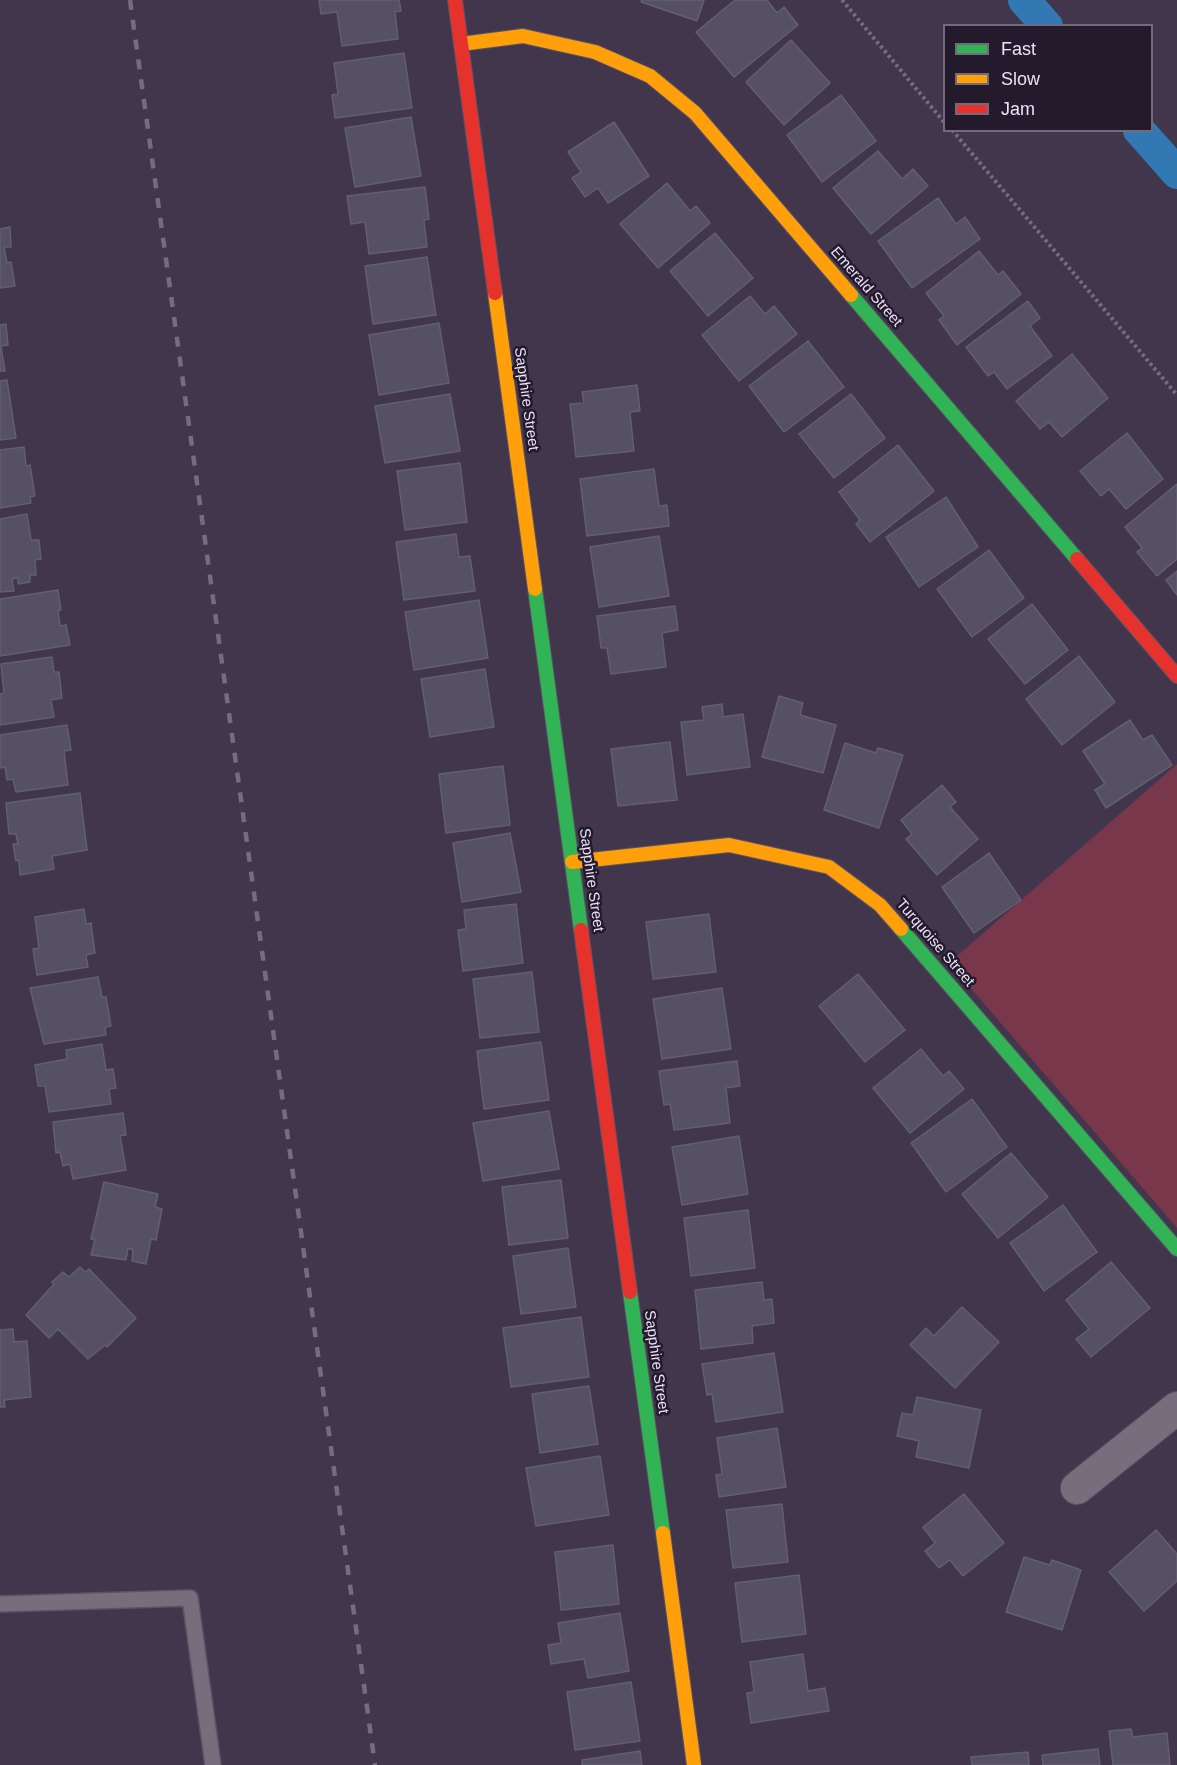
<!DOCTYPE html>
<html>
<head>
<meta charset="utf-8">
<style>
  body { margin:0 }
  #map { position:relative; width:1177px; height:1765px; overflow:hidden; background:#41364c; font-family:Helvetica,sans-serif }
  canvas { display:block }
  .legend { position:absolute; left:943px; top:24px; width:210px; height:108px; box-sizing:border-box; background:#231b2c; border:2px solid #736a7e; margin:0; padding:8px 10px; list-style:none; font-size:18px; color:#ebe1f8 }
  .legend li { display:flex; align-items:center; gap:12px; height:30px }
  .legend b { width:30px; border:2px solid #736a7e }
</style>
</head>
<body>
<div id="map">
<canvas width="1177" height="1765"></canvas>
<ul class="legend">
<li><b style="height:8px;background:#30b455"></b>Fast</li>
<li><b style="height:8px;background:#ff9f0a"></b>Slow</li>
<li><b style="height:8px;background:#e5322d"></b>Jam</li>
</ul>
</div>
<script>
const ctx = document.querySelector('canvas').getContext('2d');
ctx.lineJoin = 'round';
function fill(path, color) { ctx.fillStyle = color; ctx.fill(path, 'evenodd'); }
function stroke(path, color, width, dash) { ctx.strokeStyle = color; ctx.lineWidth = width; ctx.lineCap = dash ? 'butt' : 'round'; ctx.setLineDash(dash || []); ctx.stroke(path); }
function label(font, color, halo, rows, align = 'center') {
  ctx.font = font + ' Helvetica,sans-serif'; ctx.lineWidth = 5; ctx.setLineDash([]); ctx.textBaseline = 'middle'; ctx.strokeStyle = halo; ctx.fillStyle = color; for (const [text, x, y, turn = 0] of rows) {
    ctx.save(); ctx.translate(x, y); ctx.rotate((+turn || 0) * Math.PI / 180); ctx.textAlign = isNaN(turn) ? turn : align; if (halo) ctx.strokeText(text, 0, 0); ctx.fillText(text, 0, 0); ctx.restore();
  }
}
fill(new Path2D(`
  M1177,764V1228L949,963Z`), '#78374b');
stroke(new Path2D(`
  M1024,0L1047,26
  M1139,130L1177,173`), '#3279b3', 32);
const building = new Path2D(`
  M319,0H399L401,11L395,12L398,39L342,46L337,12L321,14Z
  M642,0H704L697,21L641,2Z
  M735,0H767L777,13L784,7L798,25L734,77L696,32Z
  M791,40L830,83L784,125L746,82Z
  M404,53L412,108L335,118L332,95L338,94L334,63Z
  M841,95L876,141L822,182L787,135Z
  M411,117L421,176L355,187L345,128Z
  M614,122L649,176L608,203L598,188L585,197L572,178L581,172L568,152Z
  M878,151L902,179L913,169L928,186L871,234L833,188Z
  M667,183L690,211L696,206L710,223L658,268L620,224Z
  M425,187L429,219L424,220L427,247L369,254L365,222L351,224L347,196Z
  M938,198L956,224L965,217L980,239L912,288L878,241Z
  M10,227L11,247H4L7,263L11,262L15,286L0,288V229Z
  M715,233L753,278L708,316L670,271Z
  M979,251L998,275L1003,271L1021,294L957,345L939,320L944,316L926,293Z
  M427,257L436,315L373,324L365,266Z
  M750,296L765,314L774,306L797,334L739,381L702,335Z
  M1028,301L1040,318L1030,326L1052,356L1007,389L994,372L988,376L966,347Z
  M439,323L449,383L379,395L369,335Z
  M6,324L8,345L1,346L5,371H0V325Z
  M808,341L844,387L784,432L749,386Z
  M1072,354L1108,398L1062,437L1049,422L1040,429L1016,401Z
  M7,380L16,438L0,440V381Z
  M637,385L640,411L630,412L634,451L576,457L570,404L584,403L582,392Z
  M450,394L460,451L385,463L375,406Z
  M851,394L885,438L834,478L799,434Z
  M1127,433L1163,479L1126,509L1109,489L1101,496L1080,471Z
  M898,445L934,491L870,542L856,524L860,520L839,492Z
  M24,447L26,466L30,465L35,496L30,497L31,503L0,508V450Z
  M460,463L467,522L405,530L397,471Z
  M654,469L659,506L667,505L669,526L587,536L580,479Z
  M1177,484V559L1157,576L1137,552L1142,548L1125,527Z
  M946,497L978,547L919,587L886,537Z
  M27,514L31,540H39L41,559L35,560L36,575H30V582L18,584V578L12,579L14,591L0,592V519Z
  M456,534L459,557L470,556L475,591L404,600L396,542Z
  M659,536L669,596L599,607L590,547Z
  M989,550L1024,598L972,637L937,589Z
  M1177,571V595L1166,580Z
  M58,590L61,610H58L60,626L66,625L70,645L0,656V599Z
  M479,600L488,658L414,670L405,612Z
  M1032,604L1068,650L1025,684L988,639Z
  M675,606L678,630L662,633L666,667L611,674L607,648H601L597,616Z
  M1079,656L1115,702L1062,745L1026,699Z
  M52,657L54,672H59L62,698L51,700L54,717L0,725V694L4,693L1,664Z
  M485,669L494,727L430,737L421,679Z
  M779,696L803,703L800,715L836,725L823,773L762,757Z
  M722,704L723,717L743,714L750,767L687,775L681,722L704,720L702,707Z
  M1130,720L1143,740L1152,735L1172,765L1106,808L1095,790L1105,784L1083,751Z
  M67,725L71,750L64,751L68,785L16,792L13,779L7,780L5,767L0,768V735Z
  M670,742L677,800L618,806L611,749Z
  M845,743L876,753L878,748L903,755L879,828L824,810Z
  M503,766L510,825L446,833L439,774Z
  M942,785L956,802L950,807L978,839L937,875L906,839L912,834L901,820Z
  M80,793L87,850L52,856L54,869L20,875L19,860L16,861L13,844H18L16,834H9L6,803Z
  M510,833L521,892L462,902L453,843Z
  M989,853L1021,900L974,933L942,887Z
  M516,904L523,963L463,971L458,930L466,929L464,910Z
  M84,909L86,924L91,923L95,953L86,955L88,967L37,975L33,949L39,948L35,917Z
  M709,914L716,972L653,979L646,922Z
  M532,972L539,1032L480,1038L473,979Z
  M858,974L905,1030L865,1062L819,1006Z
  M98,977L102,997H106L111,1026L105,1027L106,1035L44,1044L30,988Z
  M722,988L731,1049L662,1059L653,999Z
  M541,1042L549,1100L484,1109L477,1051Z
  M102,1044L106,1070L113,1069L116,1088L109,1089L111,1104L49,1112L45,1086H38L35,1065L67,1059L66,1050Z
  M921,1049L943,1076L949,1071L964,1089L910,1133L873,1088Z
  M737,1061L740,1086L726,1088L730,1123L674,1130L670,1104L664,1105L659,1071Z
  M972,1099L1007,1147L946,1192L911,1143Z
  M549,1111L559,1169L483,1181L473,1123Z
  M123,1113L126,1135L120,1136L126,1170L73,1179L70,1164L63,1166L60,1152L56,1153L53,1122Z
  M739,1136L748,1194L682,1205L672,1147Z
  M1011,1153L1048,1197L998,1238L962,1194Z
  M561,1180L568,1238L509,1245L502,1187Z
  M104,1182L158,1194L155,1207L162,1209L156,1240L151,1239L146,1264L132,1261L133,1250L128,1248L126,1260L91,1255L95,1240L91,1239Z
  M1063,1205L1097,1252L1044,1291L1010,1243Z
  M748,1210L755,1268L691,1276L684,1218Z
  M568,1248L576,1307L521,1314L513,1256Z
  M1111,1262L1150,1308L1091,1357L1076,1339L1089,1329L1066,1300Z
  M80,1267L85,1272L89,1269L136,1318L107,1347L105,1345L88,1359L58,1329L49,1338L26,1315L54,1284L52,1282L63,1272L69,1277Z
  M762,1282L764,1300L772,1299L774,1323L752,1326L753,1343L701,1349L695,1290Z
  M962,1307L999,1342L955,1388L910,1345L926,1328L934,1336Z
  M581,1317L589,1377L511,1387L503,1328Z
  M13,1329L14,1342L27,1341L31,1397L4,1400L5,1407H0V1330Z
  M774,1353L783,1412L716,1422L712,1394L707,1395L702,1364Z
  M589,1386L598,1444L540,1453L532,1394Z
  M917,1397L981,1410L969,1468L916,1457L919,1441L897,1436L902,1413L913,1415Z
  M777,1428L786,1487L719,1497L716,1475L722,1474L717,1438Z
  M600,1456L609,1515L536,1526L526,1468Z
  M964,1494L1004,1543L963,1576L950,1560L939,1568L925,1551L935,1543L923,1527Z
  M782,1504L788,1562L733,1568L726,1510Z
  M1156,1530L1177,1554V1581L1144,1611L1109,1572Z
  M613,1545L619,1604L561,1610L555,1552Z
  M1024,1557L1050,1565L1052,1560L1081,1570L1062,1630L1006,1612Z
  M799,1575L806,1634L742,1642L735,1583Z
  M620,1613L629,1671L588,1678L584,1659L551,1664L548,1645L561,1643L558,1623Z
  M803,1654L808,1691L825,1688L829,1711L751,1723L747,1693L754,1692L750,1662Z
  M631,1682L640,1741L575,1750L567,1692Z
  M1131,1729L1133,1737L1167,1733L1170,1765H1113L1109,1731Z
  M1098,1749L1100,1765H1043L1042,1755Z
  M640,1751L642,1765H582V1760Z
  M1028,1752L1029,1765H972L971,1757Z`);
fill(building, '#565162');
stroke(building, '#635e70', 1.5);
const lane = new Path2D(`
  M0,1604L190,1598L213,1765`);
const street = new Path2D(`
  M1077,1488L1177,1408`);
const fast = new Path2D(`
  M851,295L1077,559
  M535,589L581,930
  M901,929L1177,1249
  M630,1292L663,1533`);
const slow = new Path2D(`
  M461,44L523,36L595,52L650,76L695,113L851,295
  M495,293L535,589
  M572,862L729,845L829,867L880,905L901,929
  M663,1533L694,1765`);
const jam = new Path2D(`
  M455,0L495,293
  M1077,559L1177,676
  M581,930L630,1292`);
stroke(lane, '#5b5265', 18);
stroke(street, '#5b5265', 34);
stroke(fast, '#5b5265', 16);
stroke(slow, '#5b5265', 16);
stroke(jam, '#5b5265', 16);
stroke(new Path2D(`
  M842,0L944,122
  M952,130L1177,395`), '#756d7c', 4, [3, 3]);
stroke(lane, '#766e7d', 15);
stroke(street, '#766e7d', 32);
stroke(fast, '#30b455', 14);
stroke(slow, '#ff9f0a', 14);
stroke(jam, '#e5322d', 14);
stroke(new Path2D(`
  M130,0L375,1765`), '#746d7c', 4.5, [10, 10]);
label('15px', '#ebe1f8', '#231b2c', [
  ["Emerald Street",866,287,49],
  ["Sapphire Street",526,399,82],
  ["Sapphire Street",591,880,82],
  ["Turquoise Street",935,943,49],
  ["Sapphire Street",656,1362,82]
]);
</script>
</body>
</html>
